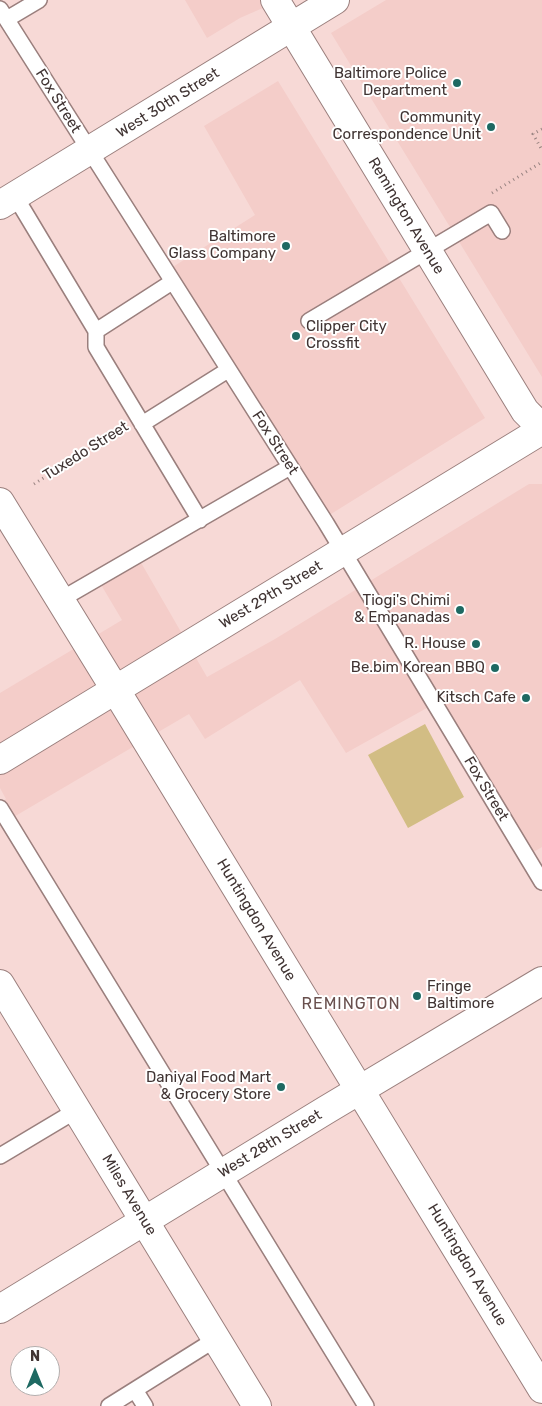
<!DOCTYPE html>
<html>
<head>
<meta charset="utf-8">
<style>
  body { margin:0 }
  #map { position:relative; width:542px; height:1406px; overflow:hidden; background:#f7d9d6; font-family:Rubik,sans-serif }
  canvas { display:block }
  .north { position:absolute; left:10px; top:1346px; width:50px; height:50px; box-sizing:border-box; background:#fff; border:1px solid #b3aead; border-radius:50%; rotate:0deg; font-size:14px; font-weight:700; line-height:20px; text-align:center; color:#403433 }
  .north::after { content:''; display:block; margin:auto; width:18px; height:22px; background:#1e6962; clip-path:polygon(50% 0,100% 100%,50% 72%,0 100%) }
</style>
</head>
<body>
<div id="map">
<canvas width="542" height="1406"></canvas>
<div class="north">N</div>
</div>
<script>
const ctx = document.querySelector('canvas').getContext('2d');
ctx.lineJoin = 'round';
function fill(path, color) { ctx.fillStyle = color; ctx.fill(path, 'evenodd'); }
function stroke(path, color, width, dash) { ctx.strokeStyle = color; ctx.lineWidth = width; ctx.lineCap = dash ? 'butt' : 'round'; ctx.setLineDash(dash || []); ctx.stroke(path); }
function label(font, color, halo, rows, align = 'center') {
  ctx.font = font + ' Rubik,sans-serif'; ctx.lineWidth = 4; ctx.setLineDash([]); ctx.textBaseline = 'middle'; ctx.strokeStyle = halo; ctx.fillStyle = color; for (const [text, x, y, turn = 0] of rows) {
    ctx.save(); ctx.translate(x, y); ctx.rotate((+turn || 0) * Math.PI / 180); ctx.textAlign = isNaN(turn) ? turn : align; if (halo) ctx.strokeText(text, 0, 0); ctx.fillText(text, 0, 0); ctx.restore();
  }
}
fill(new Path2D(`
  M185,0H281L240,18L207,38Z
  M386,0H542V377L331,33Z
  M278,81L485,418L323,519L168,270L255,215L204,126Z
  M529,484H542V847L525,857L434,704L346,753L300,680L205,739L189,714L0,825V803L6,799L0,788V693L122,620L97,578L136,554L207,677L275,639Z`), '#f4cdc9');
fill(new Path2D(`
  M425,724L464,797L408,828L368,755Z`), '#d2bd84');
const service = new Path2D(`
  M0,9L326,523L542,882
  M7,19L39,0
  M15,196L96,331
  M172,282L96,331V347L200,520
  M309,321L491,213L502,231
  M142,424L228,370
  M60,600L290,467
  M0,808L366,1406
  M0,1156L77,1110
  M135,1390L145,1406
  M109,1406L216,1339`);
const minor = new Path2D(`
  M0,205L335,0
  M0,502L115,689
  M0,984L257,1406`);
const tertiary = new Path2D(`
  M275,0L525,411L542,428`);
const secondary = new Path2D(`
  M115,689L542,1389`);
const primary = new Path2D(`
  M0,760L542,430
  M0,1309L326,1110L542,981`);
stroke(service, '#9a7f7d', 18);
stroke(minor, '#9a7f7d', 30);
stroke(tertiary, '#9a7f7d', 30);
stroke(secondary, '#9a7f7d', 30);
stroke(primary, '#9a7f7d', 30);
stroke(new Path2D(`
  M542,129L533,134L542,150
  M492,193L542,162
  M34,484L122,428`), '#988381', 3, [1, 4]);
stroke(service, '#fff', 15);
stroke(minor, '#fff', 28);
stroke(tertiary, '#fff', 28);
stroke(secondary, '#fff', 28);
stroke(primary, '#fff', 28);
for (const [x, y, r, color] of [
  [457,83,5,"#1e6962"],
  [491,127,5,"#1e6962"],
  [286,246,5,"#1e6962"],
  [296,336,5,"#1e6962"],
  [460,610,5,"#1e6962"],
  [476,644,5,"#1e6962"],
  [495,668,5,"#1e6962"],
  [526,698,5,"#1e6962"],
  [417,996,5,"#1e6962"],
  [281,1087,5,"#1e6962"]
]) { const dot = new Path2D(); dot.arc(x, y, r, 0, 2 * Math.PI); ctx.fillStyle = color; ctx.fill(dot); stroke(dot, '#fff', 2); }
label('15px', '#403433', '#fff', [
  ["Baltimore Police",447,74],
  ["Department",447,91],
  ["Community",481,118],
  ["Correspondence Unit",481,135],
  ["Baltimore",276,237],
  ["Glass Company",276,254],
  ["Clipper City",306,327,"left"],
  ["Crossfit",306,344,"left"],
  ["Tiogi's Chimi",450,601],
  ["& Empanadas",450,618],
  ["R. House",466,644],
  ["Be.bim Korean BBQ",485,668],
  ["Kitsch Cafe",516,698],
  ["Fringe",427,987,"left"],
  ["Baltimore",427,1004,"left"],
  ["Daniyal Food Mart",271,1078],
  ["& Grocery Store",271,1095]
], 'right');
label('15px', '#403433', '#fff', [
  ["Fox Street",58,101,58],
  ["West 30th Street",168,103,-32],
  ["Remington Avenue",406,216,59],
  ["Fox Street",275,443,57],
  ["Tuxedo Street",86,451,-32],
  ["West 29th Street",271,595,-31],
  ["Fox Street",486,789,59],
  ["Huntingdon Avenue",256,920,59],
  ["West 28th Street",270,1144,-31],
  ["Miles Avenue",129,1195,59],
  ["Huntingdon Avenue",467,1265,59]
]);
ctx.letterSpacing = '1px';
label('16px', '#69504e', '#fff', [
  ["REMINGTON",351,1004]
]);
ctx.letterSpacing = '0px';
</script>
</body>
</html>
